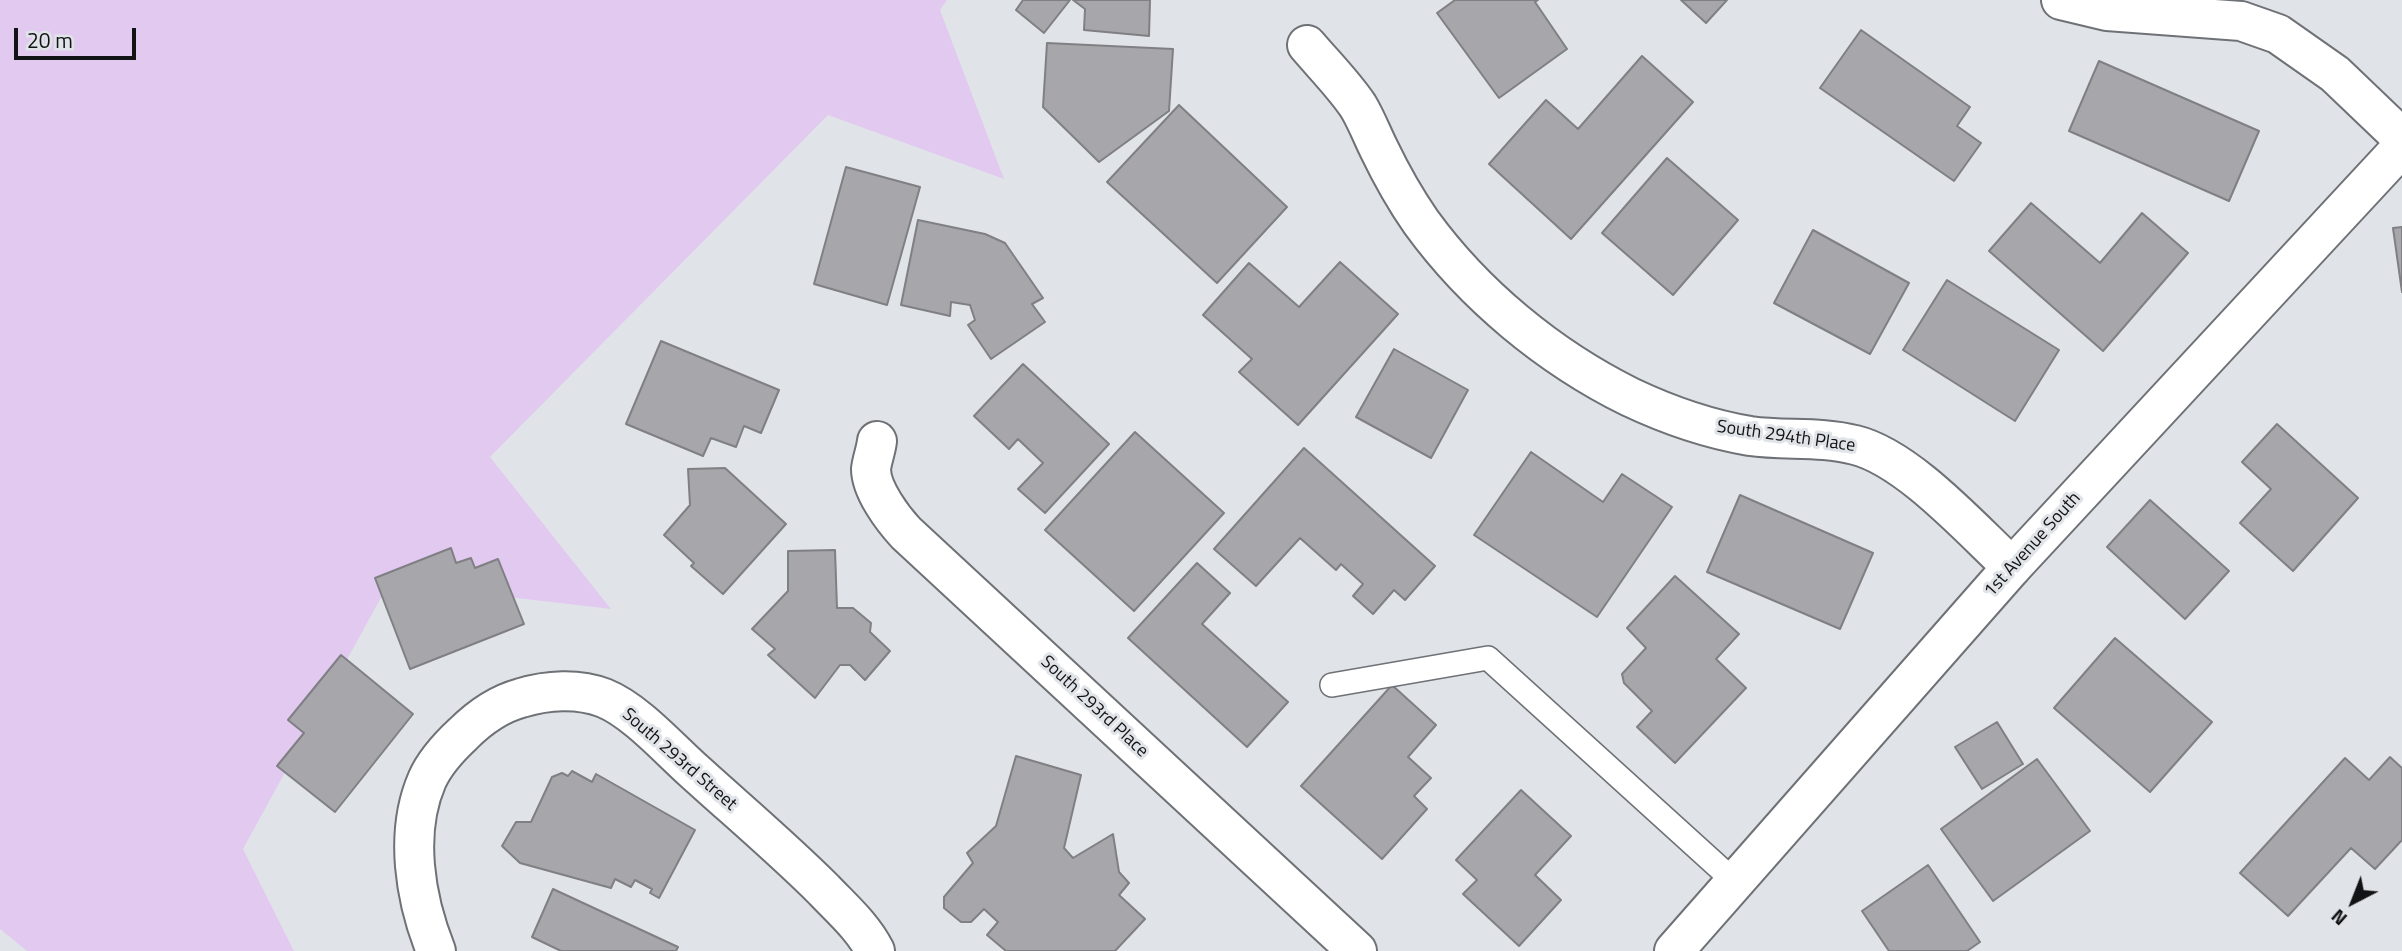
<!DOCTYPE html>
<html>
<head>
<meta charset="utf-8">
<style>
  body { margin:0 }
  #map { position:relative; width:2402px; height:951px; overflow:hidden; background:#e0e4e8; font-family:"Titillium Web",sans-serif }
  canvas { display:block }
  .north { position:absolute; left:2318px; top:867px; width:70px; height:70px; -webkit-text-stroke:5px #e0e4e8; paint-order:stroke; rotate:222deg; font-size:19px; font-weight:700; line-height:28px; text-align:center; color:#121315 }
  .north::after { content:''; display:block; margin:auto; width:24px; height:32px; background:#121315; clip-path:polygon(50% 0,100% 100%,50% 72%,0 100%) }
  .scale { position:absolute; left:14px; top:28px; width:122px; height:32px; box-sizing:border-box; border:4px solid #121315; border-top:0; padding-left:9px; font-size:21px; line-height:24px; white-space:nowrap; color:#121315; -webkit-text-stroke:5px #e0e4e8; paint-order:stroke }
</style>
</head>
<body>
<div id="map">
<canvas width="2402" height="951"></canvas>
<div class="north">N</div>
<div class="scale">20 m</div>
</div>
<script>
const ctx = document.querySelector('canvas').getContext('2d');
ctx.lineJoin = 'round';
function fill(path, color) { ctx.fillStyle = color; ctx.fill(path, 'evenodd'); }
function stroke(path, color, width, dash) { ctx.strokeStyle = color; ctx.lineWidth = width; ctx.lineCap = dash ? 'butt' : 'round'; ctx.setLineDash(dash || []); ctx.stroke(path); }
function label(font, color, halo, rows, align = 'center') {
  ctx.font = font + ' "Titillium Web",sans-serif'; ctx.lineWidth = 6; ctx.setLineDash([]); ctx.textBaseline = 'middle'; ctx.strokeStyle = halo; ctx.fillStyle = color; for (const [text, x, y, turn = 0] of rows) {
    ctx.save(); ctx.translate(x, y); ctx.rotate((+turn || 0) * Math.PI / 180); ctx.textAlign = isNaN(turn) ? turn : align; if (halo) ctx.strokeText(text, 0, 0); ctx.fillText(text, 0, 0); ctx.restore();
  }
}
fill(new Path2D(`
  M0,0H947L940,10L1004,179L828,115L490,457L611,609L389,583L243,849L294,951H27L0,929Z`), '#e1c9f0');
const building = new Path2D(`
  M1023,0H1070L1044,33L1016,10Z
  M1073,0H1150L1149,36L1084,30L1085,9Z
  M1455,0H1538L1535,2L1567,49L1499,98L1437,13Z
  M1681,0H1727L1706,23Z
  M1861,30L1970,107L1957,126L1981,143L1954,181L1820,88Z
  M1047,43L1173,49L1169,111L1099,162L1043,107Z
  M1642,56L1693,102L1571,239L1489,164L1546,100L1578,129Z
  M2099,61L2259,131L2229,201L2069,131Z
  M1179,105L1287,207L1217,283L1107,182Z
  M1667,158L1738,220L1673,295L1602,233Z
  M846,167L920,187L887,305L814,284Z
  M2031,203L2100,263L2142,213L2188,253L2103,351L1989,251Z
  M918,220L985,234L1005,243L1043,298L1032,304L1045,322L991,359L968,325L975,320L970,305L951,302L950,316L901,305Z
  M2402,227V292L2393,228Z
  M1813,230L1909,283L1870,354L1774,303Z
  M1340,262L1398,314L1298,425L1239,372L1252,359L1203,315L1249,263L1299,307Z
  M1947,280L2059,350L2015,421L1903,350Z
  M661,341L779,390L761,433L744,426L736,447L711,438L703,456L626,424Z
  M1394,349L1468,390L1431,458L1356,417Z
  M1023,364L1109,444L1045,513L1018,489L1043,463L1018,439L1009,449L974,416Z
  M2277,424L2358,498L2293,571L2240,523L2271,489L2242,462Z
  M1135,432L1224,513L1134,611L1045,530Z
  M1304,448L1435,566L1405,600L1394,590L1373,614L1353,596L1363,584L1341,564L1336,570L1300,538L1256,586L1214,549Z
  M1531,452L1603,502L1622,474L1672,507L1597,617L1474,535Z
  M725,468L786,524L723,594L691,566L694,563L664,535L690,505L688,469Z
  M1740,495L1873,553L1840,629L1707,572Z
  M2150,500L2229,571L2185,619L2107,547Z
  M451,548L456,563L471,558L475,568L498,559L524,624L410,669L375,578Z
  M835,550L837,608H853L871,623L870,632L890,651L865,680L850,665H840L815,698L768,655L775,649L752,629L788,591V551Z
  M1197,563L1230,593L1202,624L1288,702L1247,747L1128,638Z
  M1675,576L1739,634L1716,659L1746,688L1675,763L1637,727L1652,711L1624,683L1622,674L1646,648L1627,628Z
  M2115,638L2212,722L2150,792L2054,708Z
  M341,655L413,714L335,812L277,766L304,733L288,720Z
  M1392,685L1436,725L1408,757L1431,778L1414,796L1427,809L1382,859L1301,786Z
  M1997,722L2023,764L1982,789L1955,747Z
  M1016,756L1081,775L1064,848L1073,858L1113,834L1119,872L1129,883L1119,895L1145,919L1115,951H1006L987,935L998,922L984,909L971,922H961L944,908V897L973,863L967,853L996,826Z
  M2390,757L2402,768V840L2375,869L2351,848L2288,916L2240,873L2345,758L2369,780Z
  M2037,759L2090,831L1993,901L1941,829Z
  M572,771L592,782L596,774L695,830L659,898L650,893L652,889L635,880L631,887L615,879L611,888L520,863L502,846L516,822H531L552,777L562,773L568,776Z
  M1521,790L1571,836L1535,875L1561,900L1519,946L1463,894L1477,880L1456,860Z
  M1928,865L1980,942L1967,951H1889L1862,911Z
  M553,889L678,947L676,951H561L532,937Z`);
fill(building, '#a6a6ab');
stroke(building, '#7f7f84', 2);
const lane = new Path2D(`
  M1332,685L1488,658L1735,882`);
const street = new Path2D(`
  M2061,0L2107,11L2241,21L2278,34L2335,74L2402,138
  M1307,45C1324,65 1344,85 1358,106C1366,119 1372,135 1379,149C1391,174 1405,199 1421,222C1474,295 1549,357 1630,397C1668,415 1708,429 1750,436C1785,441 1820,436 1855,445C1908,458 1971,529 2012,567
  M877,441C876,450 872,460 871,469C871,490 893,519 906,533L1357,951
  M436,951C415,899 404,833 427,780C435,762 449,747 463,734C479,718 499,704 521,698C547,690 578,688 604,698C636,711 669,749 695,772C738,811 783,849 824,890C842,909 863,927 875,951`);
const secondary = new Path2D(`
  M1674,951L2012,567L2402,147`);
stroke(lane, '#6e7175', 26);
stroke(street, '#6e7175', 42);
stroke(secondary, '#6e7175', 42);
stroke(lane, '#fff', 23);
stroke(street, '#fff', 38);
stroke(secondary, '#fff', 38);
label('18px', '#121315', '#e0e4e8', [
  ["South 294th Place",1786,437,8],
  ["1st Avenue South",2033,545,-48],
  ["South 293rd Place",1094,707,43],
  ["South 293rd Street",679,760,41]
]);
</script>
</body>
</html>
